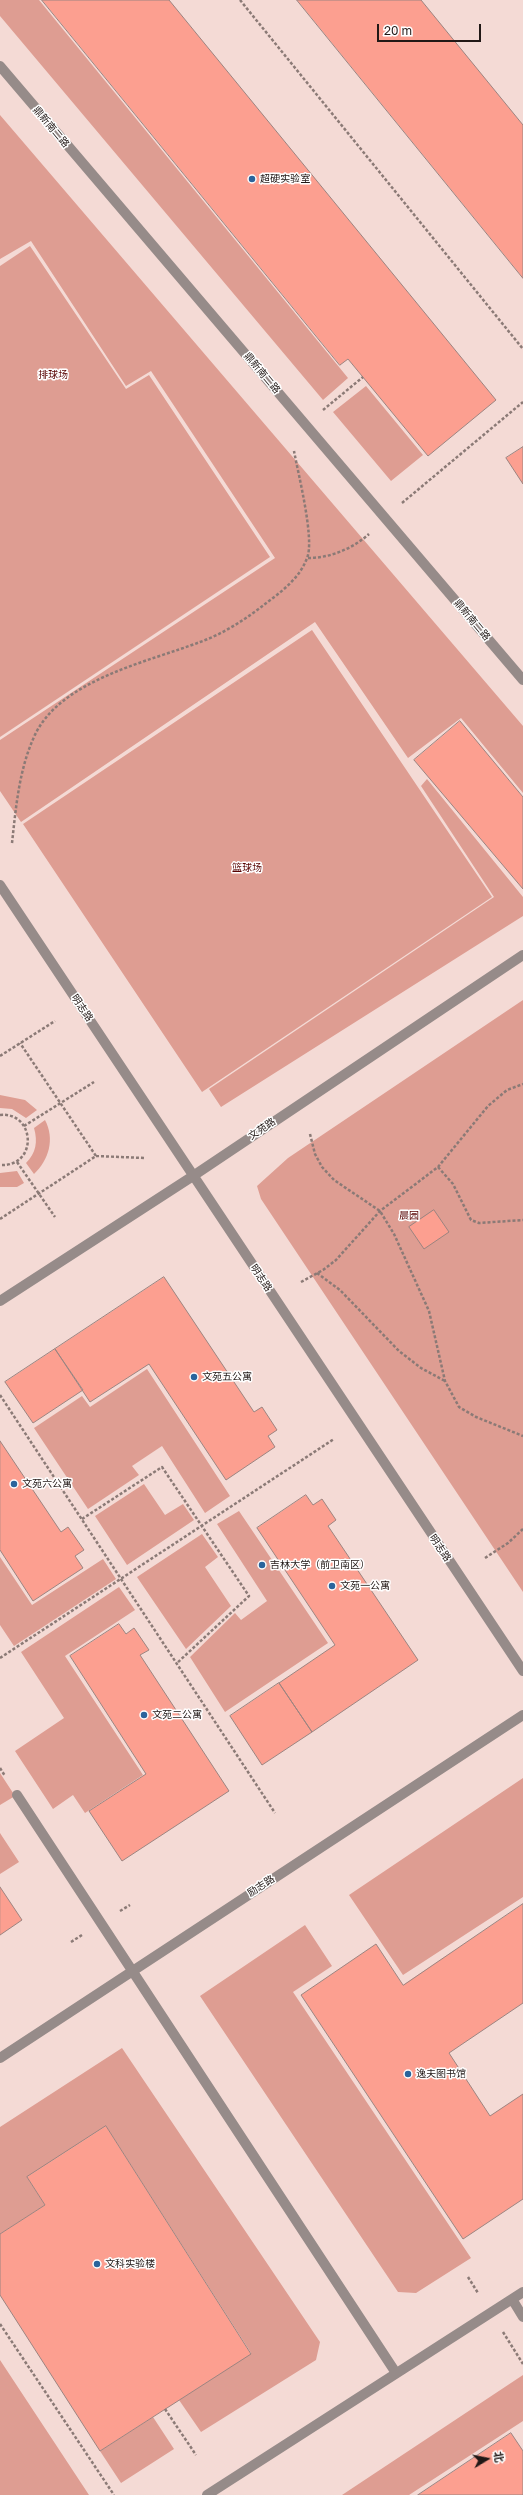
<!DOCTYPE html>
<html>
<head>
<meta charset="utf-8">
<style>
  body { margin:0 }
  #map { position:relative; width:523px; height:2495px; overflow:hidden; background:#f4dad5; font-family:"Golos Text","Noto Sans SC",sans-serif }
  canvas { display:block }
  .north { position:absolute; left:467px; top:2439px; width:40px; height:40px; -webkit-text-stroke:3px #fff; paint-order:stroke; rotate:80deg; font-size:11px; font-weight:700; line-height:16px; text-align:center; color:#211816 }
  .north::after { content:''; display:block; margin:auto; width:14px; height:18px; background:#211816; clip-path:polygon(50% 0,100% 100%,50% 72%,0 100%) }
  .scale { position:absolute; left:377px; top:24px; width:104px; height:18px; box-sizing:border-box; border:2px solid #211816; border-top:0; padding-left:5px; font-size:12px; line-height:14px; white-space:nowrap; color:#211816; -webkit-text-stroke:3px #fff; paint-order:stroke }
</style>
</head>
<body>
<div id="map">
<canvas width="523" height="2495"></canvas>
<div class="north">北</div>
<div class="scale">20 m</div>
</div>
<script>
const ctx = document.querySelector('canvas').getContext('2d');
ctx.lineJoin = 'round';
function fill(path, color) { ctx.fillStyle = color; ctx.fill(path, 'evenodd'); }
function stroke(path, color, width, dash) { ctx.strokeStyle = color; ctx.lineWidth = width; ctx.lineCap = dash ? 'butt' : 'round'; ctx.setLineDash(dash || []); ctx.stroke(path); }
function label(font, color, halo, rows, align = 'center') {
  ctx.font = font + ' "Golos Text","Noto Sans SC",sans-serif'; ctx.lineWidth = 3; ctx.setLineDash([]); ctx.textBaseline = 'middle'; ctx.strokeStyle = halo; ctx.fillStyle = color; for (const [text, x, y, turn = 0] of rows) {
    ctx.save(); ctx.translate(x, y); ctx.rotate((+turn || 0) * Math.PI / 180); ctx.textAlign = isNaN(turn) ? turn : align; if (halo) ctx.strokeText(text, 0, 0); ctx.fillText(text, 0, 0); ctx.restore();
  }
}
fill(new Path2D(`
  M0,0H39L348,378L323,400L0,16Z
  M0,115L523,726V793L461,718L408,758L315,622L21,822L0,791V740L275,558L151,371L126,386L31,241L0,259Z
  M30,246L126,389L149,375L270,557L0,737V266Z
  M366,386L423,455L391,481L333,412Z
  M312,630L492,897L202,1092L23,824Z
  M427,779L523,897V916L221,1107L209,1089L494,897L421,786Z
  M523,1000V1592L261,1199L257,1186L288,1158Z
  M0,1095L25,1100L37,1110L26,1118L12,1109L0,1108Z
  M45,1120C55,1139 49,1160 34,1174L26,1163C36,1153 38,1142 34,1128Z
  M17,1171L24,1183L17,1187H0V1173Z
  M147,1369L230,1496L205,1513L162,1446L132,1466L139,1475L88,1509L34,1428L82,1396L90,1407Z
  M144,1484L165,1515L183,1504L194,1520L127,1565L95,1516Z
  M239,1511L328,1643L225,1712L190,1657L235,1613L241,1620L267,1601L217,1524Z
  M202,1534L218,1557L205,1567L231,1606L186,1649L137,1577Z
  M0,1557L32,1605L103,1559L116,1579L14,1646L0,1625Z
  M119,1587L135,1610L65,1656L143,1775L85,1813L73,1795L53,1809L15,1751L64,1718L21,1652Z
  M0,1773L15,1796L0,1805Z
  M523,1778V1897L403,1975L349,1895Z
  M0,1833L19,1862L0,1874Z
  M305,1925L332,1966L293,1992L471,2258L416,2293L398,2292L200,1996Z
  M122,2048L320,2342L316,2360L201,2432L179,2400L251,2353L106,2126L27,2177L45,2205L0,2234V2127Z
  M0,2360L89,2495H0Z
  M523,2375V2421L409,2495H342Z
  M153,2417L174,2449L121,2483L100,2451Z`), '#de9d92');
const building = new Path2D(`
  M42,0H169L496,400L428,456L348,359L340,365Z
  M297,0H421L523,125V278Z
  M523,447V484L506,458Z
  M460,721L523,797V889L414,760Z
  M434,1210L449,1232L424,1249L409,1227Z
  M164,1277L254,1412L262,1407L277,1430L268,1436L275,1447L226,1480L149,1364L90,1402L55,1349Z
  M55,1349L83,1390L33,1423L5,1382Z
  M0,1441L61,1532L68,1527L84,1550L75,1556L83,1568L33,1601L0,1550Z
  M306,1495L313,1505L322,1499L336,1520L328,1526L418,1660L312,1732L279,1683L335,1645L257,1528Z
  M119,1624L126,1634L134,1628L149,1650L140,1655L229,1791L122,1861L89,1811L146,1774L70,1656Z
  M279,1683L312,1732L262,1765L230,1716Z
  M0,1887L22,1920L0,1935Z
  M523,1904V2003L449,2053L490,2116L523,2094V2199L463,2239L301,1995L376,1944L403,1985Z
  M106,2126L251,2354L100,2451L0,2295V2234L45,2205L27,2177Z
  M511,2433L523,2451V2495H418Z`);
fill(building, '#fc9f90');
stroke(building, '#9c8480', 1);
stroke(new Path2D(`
  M240,0L523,349
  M323,410L363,377
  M402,503L523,402
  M308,558C330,558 352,549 369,534
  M12,843C16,807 19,770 34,737C59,680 148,662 200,642C223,634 246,619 265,604C281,592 300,578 307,558C315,540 298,473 294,451
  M0,1056L55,1021
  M0,1115C35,1111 39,1167 0,1165
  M24,1126L94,1082
  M310,1134L315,1154L322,1167L334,1180L380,1211L394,1234L429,1311L445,1381L459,1407L476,1417L523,1436
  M96,1156L144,1158
  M17,1162L55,1217
  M438,1167L453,1184L471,1220L479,1223L523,1220
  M0,1219L96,1156L20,1043
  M317,1273L340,1290L399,1351L421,1368L445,1381
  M301,1282L323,1270L336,1260L380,1211L438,1167L488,1106L507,1090L523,1084
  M0,1395L275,1813
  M82,1519L162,1467L249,1596L176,1664
  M485,1558L508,1543L523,1529
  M0,1658L334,1439
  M0,1768L5,1776
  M120,1911L130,1905
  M71,1942L82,1935
  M468,2277L478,2293
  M0,2324L114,2495
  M503,2332L523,2364
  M165,2409L196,2455`), '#8b7a76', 2.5, [3, 2]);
stroke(new Path2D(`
  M0,66L523,680
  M0,885L523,1671
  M0,1301L193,1176L523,955
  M17,1795L396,2373
  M0,2058L523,1715
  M512,2299L523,2317
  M207,2495L523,2292`), '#968b89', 10);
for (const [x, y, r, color] of [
  [252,179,4,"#2b649c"],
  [194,1377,4,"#2b649c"],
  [14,1484,4,"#2b649c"],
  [262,1565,4,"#2b649c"],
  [332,1586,4,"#2b649c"],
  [144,1715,4,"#2b649c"],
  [408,2074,4,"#2b649c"],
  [97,2264,4,"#2b649c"]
]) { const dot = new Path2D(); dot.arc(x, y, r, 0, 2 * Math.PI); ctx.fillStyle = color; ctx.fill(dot); stroke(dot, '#fff', 1.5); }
label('10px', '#211816', '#fff', [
  ["鼎新南二路",51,127,50],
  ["鼎新南二路",262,373,50],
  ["鼎新南二路",472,620,50],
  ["明志路",82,1008,56],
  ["文苑路",262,1129,-34],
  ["明志路",261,1278,56],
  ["明志路",440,1548,56],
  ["励志路",261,1886,-33]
]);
label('10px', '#211816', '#fff', [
  ["超硬实验室",260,179],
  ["文苑五公寓",202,1377],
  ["文苑六公寓",22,1484],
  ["吉林大学（前卫南区）",270,1565],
  ["文苑一公寓",340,1586],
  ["文苑二公寓",152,1715],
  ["逸夫图书馆",416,2074],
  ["文科实验楼",105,2264]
], 'left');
label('10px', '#570201', '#fff', [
  ["排球场",53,375],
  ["篮球场",247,868],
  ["晨园",409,1216]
]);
</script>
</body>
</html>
